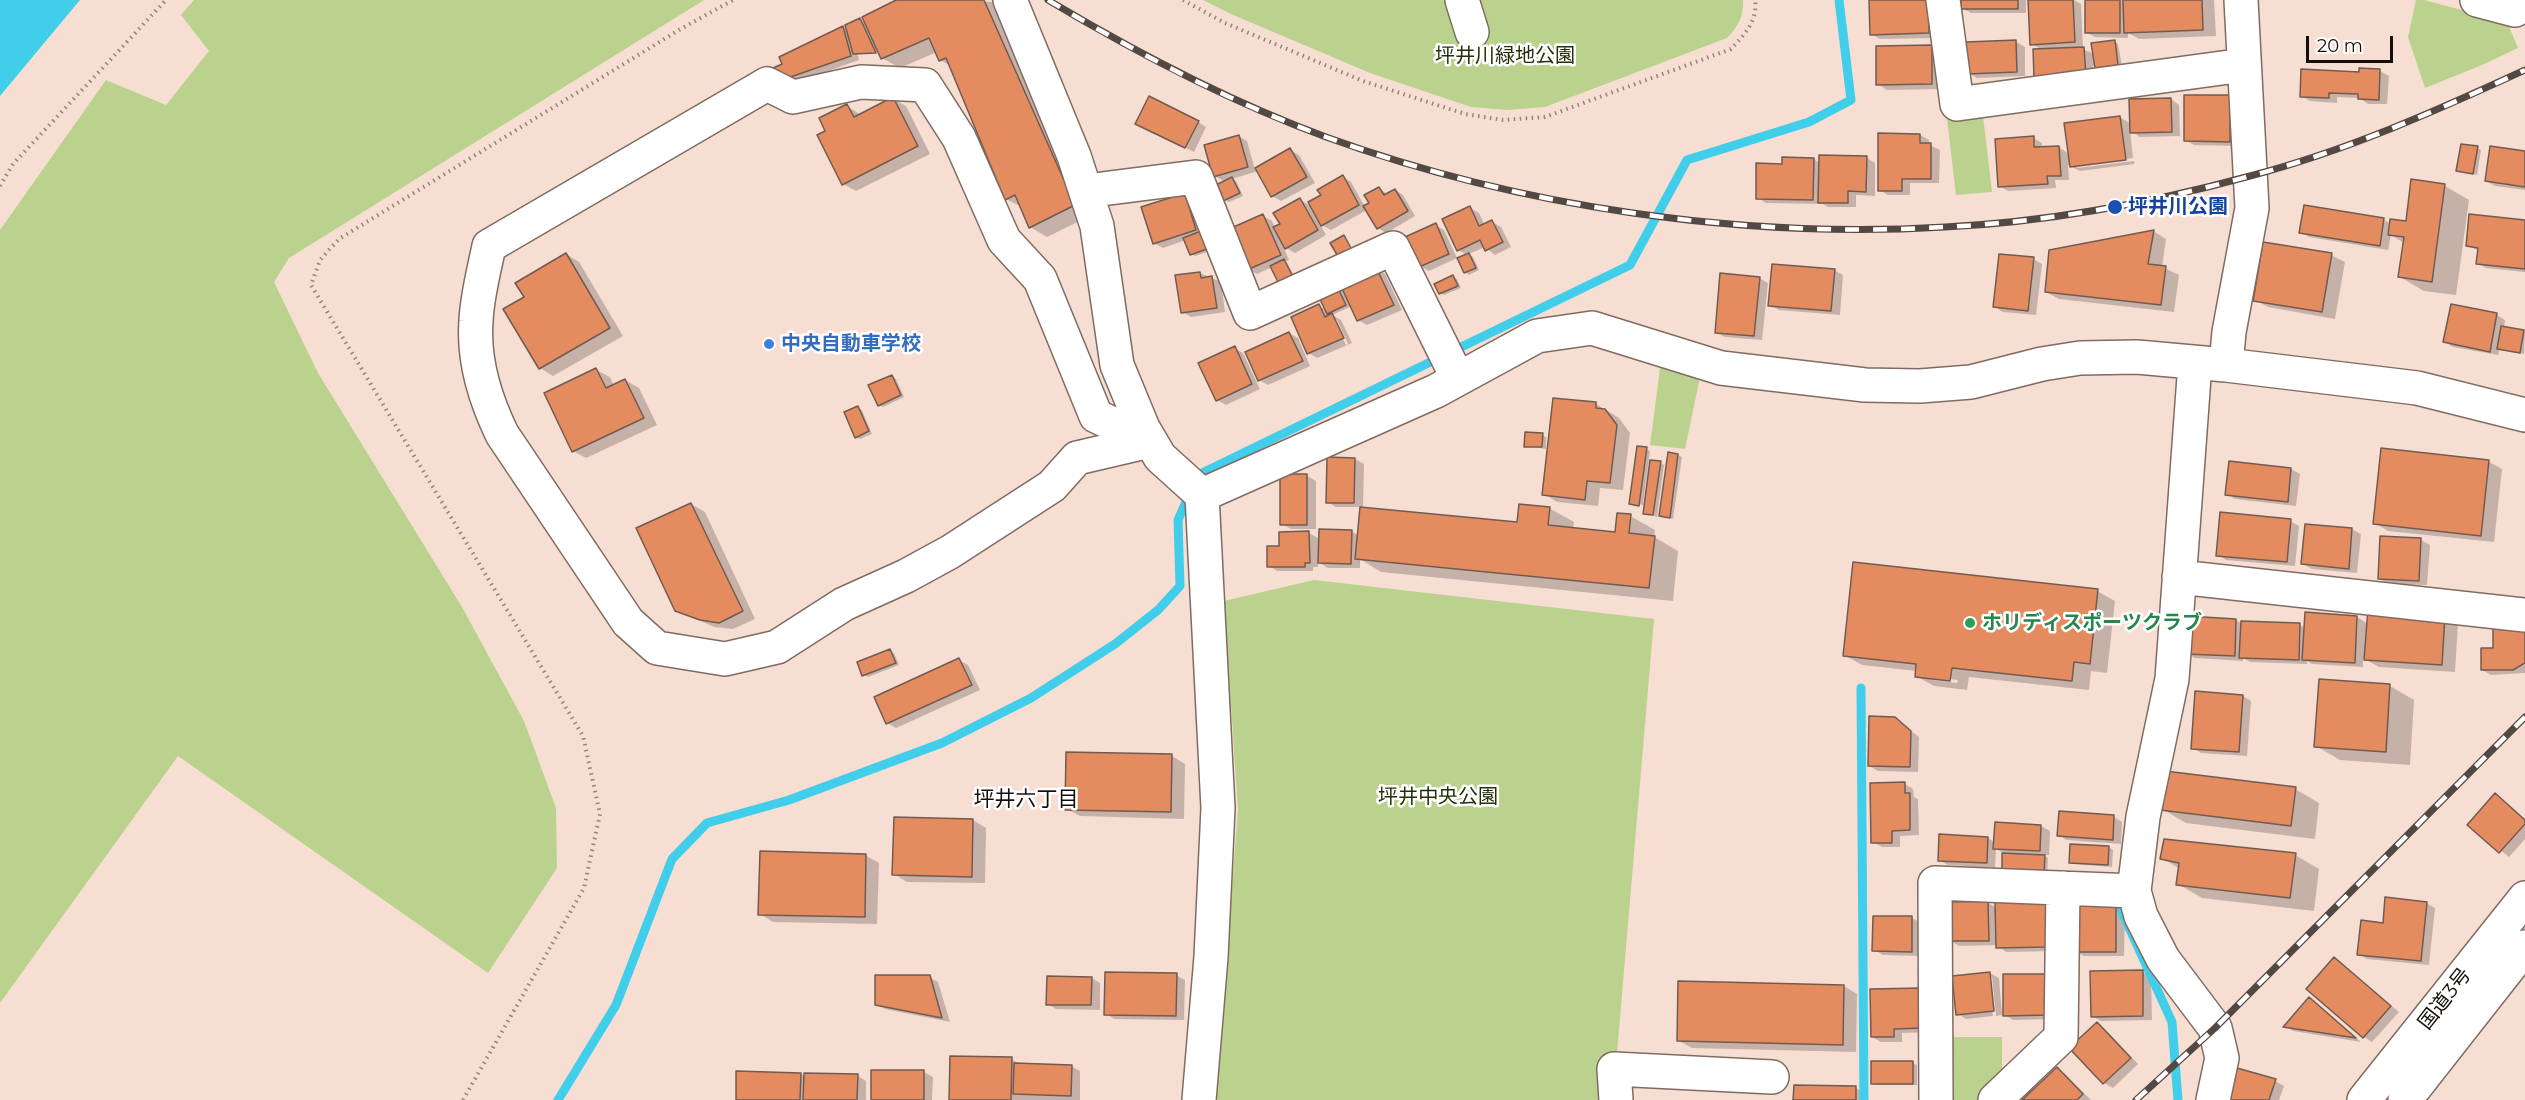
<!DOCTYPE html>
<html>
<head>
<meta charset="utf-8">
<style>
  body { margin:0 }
  #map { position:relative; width:2525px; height:1100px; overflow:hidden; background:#f7ded2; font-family:Montserrat,sans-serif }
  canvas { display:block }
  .scale { position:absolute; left:2306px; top:36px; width:87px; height:27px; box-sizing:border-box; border:3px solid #160e0a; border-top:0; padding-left:8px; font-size:18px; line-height:21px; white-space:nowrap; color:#160e0a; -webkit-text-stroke:4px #fff; paint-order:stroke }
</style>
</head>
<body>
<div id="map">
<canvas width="2525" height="1100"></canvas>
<div class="scale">20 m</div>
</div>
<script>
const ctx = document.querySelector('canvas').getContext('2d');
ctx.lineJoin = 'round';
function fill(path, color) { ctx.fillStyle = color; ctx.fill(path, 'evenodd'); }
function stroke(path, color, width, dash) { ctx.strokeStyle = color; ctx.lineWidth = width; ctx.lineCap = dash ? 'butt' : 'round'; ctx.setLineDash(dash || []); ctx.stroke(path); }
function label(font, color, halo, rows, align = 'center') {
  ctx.font = font + ' Montserrat,"Noto Sans JP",sans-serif'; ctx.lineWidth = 5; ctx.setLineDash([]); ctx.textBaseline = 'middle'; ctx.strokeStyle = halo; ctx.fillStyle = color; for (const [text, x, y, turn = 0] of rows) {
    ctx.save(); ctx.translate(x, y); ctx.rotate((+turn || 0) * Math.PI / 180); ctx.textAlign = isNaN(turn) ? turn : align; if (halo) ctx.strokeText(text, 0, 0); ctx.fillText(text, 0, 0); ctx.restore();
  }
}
fill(new Path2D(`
  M194,0H704L289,258L274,282L318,373L462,607L524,721L556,808L557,868L488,973L178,756L0,1003V230L106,80L166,105L209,51L181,15Z
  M1203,0H1743C1744,16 1738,27 1727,38L1545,107L1507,110L1471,107L1370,73L1231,14Z
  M2416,0H2424L2507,22L2518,48L2482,65L2425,88L2408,37Z
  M1983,116L1992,192L1956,195L1947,119Z
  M1661,361L1700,377L1685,449L1650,445Z
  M1314,580L1654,619L1613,1100H1215L1238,810L1224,601Z
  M1948,1037H2002V1081L1982,1100H1947Z`), '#bad28d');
fill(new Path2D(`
  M0,0H80L0,96Z`), '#41ceea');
fill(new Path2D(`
  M900,0L996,2L1092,215L1047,237L1030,227L1022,207L1006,199L951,66L940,60L937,52L900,68L882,58L884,52H857L859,60L789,85L780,79L843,28L848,31L860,20L866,24Z
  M1871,0H1937V38L1880,39L1871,34Z
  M1962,0H2026V13H1971L1962,8Z
  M2056,0H2074L2081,4L2083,49L2094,54L2114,41L2118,44L2122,66L2100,69L2093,65L2094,80L2032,44Z
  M2087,0H2214L2216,36L2139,39L2128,33V38L2095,37L2086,32Z
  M2016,42L2025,47V76L1977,78L1969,73Z
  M1931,46L1940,51L1941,89L1887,90L1878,84Z
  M2380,71L2389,76L2387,104H2368L2359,98L2337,97V103L2310,101L2301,96L2361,73Z
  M2230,97L2238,146L2194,145L2185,140Z
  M893,99L906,106L930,154L856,191L843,184L847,106L861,115Z
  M2171,99L2179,105L2180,136L2140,137L2130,131L2133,158L2077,165V168L2134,161V164L2080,171L2068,165L2069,180H2055L2056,188L2008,191L1999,186L2033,138L2042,143V148L2059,147L2069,154L2120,117L2131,124Z
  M1198,122L1206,127L1194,152L1146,128Z
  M1920,135L1929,140V145L1940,150L1939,183H1910V195H1888L1879,190Z
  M1238,136L1247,141L1255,170L1290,150L1299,155L1315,183L1281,201L1272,196L1258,171L1232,179L1236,181L1243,196L1229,202L1225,200V182L1215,176Z
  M2477,148L2481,150L2477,175L2458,170Z
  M2525,153V190L2495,186L2486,181Z
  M1867,158L1875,163V196L1856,195V207H1828L1823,204L1766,203L1758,198L1784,165L1813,159L1820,163Z
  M1343,177L1351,182L1365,207L1371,204L1379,189L1388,194L1395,190L1403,195L1415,216L1386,233L1378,228L1367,210L1331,230L1320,224L1326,235L1295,253L1283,246L1289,260L1286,261L1296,279L1272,267L1257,274L1248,269L1263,216L1272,221L1275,228L1282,225L1300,200L1311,206Z
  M2413,181L2445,186L2469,200L2456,295L2424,291L2400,277L2404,243L2391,235L2388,250L2309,237L2301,232L2305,207L2384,220L2391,224L2407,222Z
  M1184,195L1193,200L1210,251L1195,256L1191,254L1186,240L1163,248L1154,243Z
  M1470,208L1479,213L1485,226L1492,222L1501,227L1511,247L1495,255L1485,247L1469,254L1473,257L1479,270L1469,275L1465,272L1467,255L1458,250Z
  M2525,221V272L2486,268L2478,263L2479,251L2467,245Z
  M1435,225L1444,230L1457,258L1429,271L1420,266Z
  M2153,231L2166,239L2162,267L2179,275L2174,312L2059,299L2046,292Z
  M566,254L579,262L623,336L553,376L540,368L526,297Z
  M2331,255L2345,262L2335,319L2268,307L2255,300Z
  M2033,259L2042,264L2036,315L2003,312L1995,307Z
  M1376,269L1385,274L1402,310L1367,325L1358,320L1352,306L1332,315L1341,320L1352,343L1317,358L1309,353L1293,318L1319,306L1327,310L1336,286L1344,290ZM1334,320H1337L1348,344L1346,345Z
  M1834,270L1843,275L1840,315L1779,310L1770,305Z
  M1200,273L1221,282L1225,312L1191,317L1182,312Z
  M1453,277L1457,279L1461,288L1444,295L1440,293Z
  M1759,278L1768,283L1762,340L1725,337L1716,332Z
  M2452,306L2497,315L2505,320L2504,328L2525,332L2524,354L2500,348L2498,355L2453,347L2445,342Z
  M1289,333L1298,338L1310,366L1268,385L1259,380Z
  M1234,348L1243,353L1260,389L1226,405L1217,400Z
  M596,370L610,377L614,386L625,380L639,388L657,425L586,458L573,451Z
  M892,376L896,379L904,397L883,407L879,405Z
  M1596,404L1619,418L1630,433L1623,490L1600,488L1598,506L1557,502L1544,494Z
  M858,408L862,410L872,434L860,439L856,437Z
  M1542,435L1546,437V449L1526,446Z
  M1646,449L1650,451L1643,505L1633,503Z
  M1678,455L1682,457L1673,519L1661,516Z
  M1355,459L1364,464L1363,508L1519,524L1549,508L1574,522L1573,529L1617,533L1630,516L1655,530L1654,537L1678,551L1673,601L1381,572L1360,559V568H1328L1318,562V567H1313V571H1277L1269,566L1281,548V533H1309L1320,539L1351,531L1359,536L1362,507H1336L1327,502Z
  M2489,462L2502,469L2494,542L2388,531L2375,523Z
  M1660,463L1664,465L1657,517L1645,513Z
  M2230,463L2291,469L2300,474L2296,506L2235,499L2227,494Z
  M1282,476H1307L1316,481V529H1291L1282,524Z
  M691,504L705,512L755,619L733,629L714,627L677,610Z
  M2290,521L2299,526L2295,566L2226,560L2218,555Z
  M2307,525L2352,529L2361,534L2357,573L2312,569L2303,564Z
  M2421,540L2430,545L2427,585L2388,584L2379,579Z
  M2097,591L2115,601L2107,673L2091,671L2089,690L1969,677L1967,690L1934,686L1916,676L1917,671L1862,665L1844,655ZM1933,677L1958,680L1957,683L1933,680Z
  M2369,611L2458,624L2455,672L2379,667L2363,658V667L2312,664L2307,661V664L2250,662L2243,658V661L2195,658L2186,653L2236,620L2242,624L2300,625L2305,628L2357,617L2368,624Z
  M2525,627V673L2491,675L2482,670L2494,650Z
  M890,650L894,653L899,665L868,677L864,675Z
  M959,660L968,665L980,690L896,728L887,723Z
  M2390,686L2414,700L2410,765L2340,760L2316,746Z
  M2243,696L2251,701L2247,756L2201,753L2193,748Z
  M1894,718L1919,737L1918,772L1878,771L1869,766Z
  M1172,756L1185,764L1184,819L1080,816L1067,809Z
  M1905,784L1913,789L1914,797L1918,799L1919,835L1900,836V847H1882L1873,842Z
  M2295,789L2319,803L2315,839L2186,823L2162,809Z
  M2495,795L2525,819V839L2509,857L2469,825Z
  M2114,817L2122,822L2121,844L2067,840L2058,835Z
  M973,820L986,828L985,883L907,882L894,874Z
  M2041,826L2050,831L2049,855H2042L2048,858L2047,875L1996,849L1995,868L1948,865L1939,860L1988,838L1995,843Z
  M2109,847L2113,850L2112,867L2074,864L2070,862Z
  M865,855L879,863L877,924L773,922L760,914Z
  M2295,855L2319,869L2314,911L2202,898L2178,884L2180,869L2162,858Z
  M1988,903L1997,908L2057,951L2006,952L1997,945L1959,946L1951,941Z
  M2426,903L2435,908L2429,965L2367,959L2359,954L2384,924Z
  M2116,904L2125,909L2124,956H2084L2076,951Z
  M1874,917L1912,918L1921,923L1920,956L1883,955L1874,950Z
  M2334,959L2399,1012L2372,1042L2364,1037Z
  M2142,972L2151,977L2152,1020L2101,1021L2092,1016Z
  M1990,973L1999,978L2002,1015L1996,1016L1992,977H1989L1993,1016L1966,1019L1958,1014Z
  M1176,975L1185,980L1184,1020L1114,1019L1106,1014Z
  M2004,976L2058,1019L2013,1020L2005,1015Z
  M929,977L938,982L950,1022L885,1009L876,1004Z
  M1092,978L1100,983V1010L1056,1009L1048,1004Z
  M1680,983L1844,986L1857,994L1856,1052L1692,1048L1679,1041Z
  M1923,990L1932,1032L1902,1033V1042H1881L1872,1037Z
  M2309,999L2318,1004L2361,1042L2293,1031L2285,1026Z
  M2097,1024L2105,1029L2138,1064L2113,1088L2104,1083Z
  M1011,1059L1022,1065L1071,1066L1080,1071V1100H951Z
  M1913,1063L1917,1065V1085H1877L1873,1083Z
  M2057,1069L2065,1074L2091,1100H2024Z
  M924,1072L933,1077L932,1100H872Z
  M801,1074L805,1077L858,1076L866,1081V1100H737Z
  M2275,1081L2284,1086L2279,1100H2229Z
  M1856,1088L1864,1093V1100H1795Z`), '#0003');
stroke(new Path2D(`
  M1861,688L1864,1100
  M2121,895V910L2172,1022L2178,1100
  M558,1100L616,1005L672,859L707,823L789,800L942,743L1031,698L1115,644L1158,610L1180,586L1178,520L1198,475L1630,265L1687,160L1809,122L1851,100L1839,0`), '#41ceea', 9);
const building = new Path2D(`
  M896,0H984L1075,205L1029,228L1015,195L1005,200L946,58L939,61L929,38L881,59L862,17Z
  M1869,0H1929V33L1870,35Z
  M1961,0H2018V9H1961Z
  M2028,0H2073L2075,42L2030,45Z
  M2085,0H2120V33H2085Z
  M2123,0H2202L2203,30L2124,33Z
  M860,18L876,53L853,54L845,25Z
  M843,26L851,56L779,81L773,68L782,64L779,57Z
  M2016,40L2017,72L1967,74L1966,42Z
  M2115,40L2118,65L2095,68L2091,43Z
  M1932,45V84L1876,85V46Z
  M2084,47L2086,76L2034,78L2033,49Z
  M2359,68L2380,69L2379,100L2358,99V94L2329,93V98L2300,97L2301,69L2359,72Z
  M2184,95H2230V142L2184,141Z
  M1149,96L1199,121L1185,148L1135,124Z
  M893,97L918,146L842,185L817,135L825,131L819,118L847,104L854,117Z
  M2171,98L2172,132L2130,133L2129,99Z
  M2120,116L2126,160L2070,167L2064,123Z
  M1878,133L1920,134V143H1931V179H1902V191H1878Z
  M1239,135L1248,167L1213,177L1204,145Z
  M2034,136V147L2059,146L2061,176H2047L2048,184L1998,187L1995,139Z
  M2461,144L2478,146L2473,174L2456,171Z
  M2490,146L2525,151V187L2485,181Z
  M1290,148L1307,177L1271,197L1255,168Z
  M1819,155L1867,156L1866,192L1848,191V203H1818Z
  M1782,157L1814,158L1813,200L1756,199V163L1782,164Z
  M1343,175L1359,205L1321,226L1308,202L1321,195L1317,190Z
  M1232,177L1240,193L1223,201L1216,185Z
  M2411,179L2445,184L2432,282L2398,277L2404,237L2388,235L2390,219L2406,221Z
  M1379,187L1384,195L1395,189L1408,211L1377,229L1363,206L1369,203L1364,195Z
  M1185,193L1196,230L1153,244L1141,207Z
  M1300,198L1318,230L1285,249L1273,227L1280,224L1273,213Z
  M2304,205L2384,218L2380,246L2299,233Z
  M1470,206L1479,226L1492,220L1503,242L1485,251L1480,240L1457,251L1442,219Z
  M1263,214L1281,255L1247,270L1229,229Z
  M2469,214L2525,220V269L2476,264L2478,248L2466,246Z
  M1436,223L1449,254L1419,267L1405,237Z
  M2154,230L2148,264L2166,266L2161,305L2045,292L2049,250Z
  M1201,231L1207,249L1190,255L1183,238Z
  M1344,235L1352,250L1339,258L1330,243Z
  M2263,242L2332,253L2322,312L2253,301Z
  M566,253L610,328L539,369L503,309L524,297L515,283Z
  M1469,253L1476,268L1464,273L1457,258Z
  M1999,254L2034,257L2028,311L1993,307Z
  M1284,259L1293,277L1279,284L1270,266Z
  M1772,264L1835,269L1831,311L1768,306Z
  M1376,267L1394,305L1357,321L1340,284Z
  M1200,272L1201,278L1212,276L1217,308L1181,313L1175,275Z
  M1720,273L1760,277L1754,336L1715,333Z
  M1453,275L1458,286L1439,294L1434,284Z
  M1336,284L1346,305L1327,314L1317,293Z
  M1319,304L1325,317L1332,313L1344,338L1307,354L1291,317Z
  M2451,304L2497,313L2490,352L2443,342Z
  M2501,326L2524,330L2520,353L2497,349Z
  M1289,332L1303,361L1258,381L1245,352Z
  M1235,346L1252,384L1216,401L1198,363Z
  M596,368L606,388L625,379L644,418L572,452L544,393Z
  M892,375L901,395L878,406L868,385Z
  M1553,398L1596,402V408L1605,409L1617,425L1610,483L1587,481L1585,500L1542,495Z
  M858,406L869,431L855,438L844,412Z
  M1525,432L1543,433L1542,447H1524Z
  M1637,446L1647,447L1639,506L1629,504Z
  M2381,448L2489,460L2481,536L2373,524Z
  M1668,452L1678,454L1670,518L1659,516Z
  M1327,457L1355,458L1354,503H1326Z
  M1650,460L1661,461L1653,515L1643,514Z
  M2229,461L2291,468L2288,502L2225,495Z
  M1280,474H1307V525H1280Z
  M691,503L743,611L719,623L700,620L675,611L636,528Z
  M1519,504L1550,507L1548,525L1615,532L1617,513L1631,514L1629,533L1655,536L1649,588L1355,559L1360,507L1517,522Z
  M2220,512L2291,519L2287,562L2216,556Z
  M2305,524L2352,528L2349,569L2301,564Z
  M1319,529L1352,530L1351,564L1318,563Z
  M1309,531L1310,563H1305V567H1267V546H1279V532Z
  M2380,536L2421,538L2419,581L2378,579Z
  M1853,562L2098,589L2090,664L2074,662L2072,681L1952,668L1950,681L1915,677L1916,664L1843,656Z
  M2368,609L2445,615L2442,665L2364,660Z
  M2305,612L2357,616L2355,663L2302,660Z
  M2187,616L2236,619L2235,656L2185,654Z
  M2241,621L2300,623L2299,660L2239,658Z
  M2493,626H2525V663L2513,670H2481V648H2493Z
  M890,649L896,663L862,676L857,662Z
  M959,658L972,685L886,724L874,697Z
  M2319,679L2390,684L2386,752L2314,747Z
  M2195,691L2243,695L2239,752L2191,749Z
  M1869,716L1895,717L1911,731L1910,767L1868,766Z
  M1066,752L1172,754L1171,812L1065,810Z
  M2165,771L2296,787L2291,826L2160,810Z
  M1905,782V793H1910V830L1892,831V843H1871L1870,783Z
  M2495,793L2525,820V824L2499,853L2467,825Z
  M2059,811L2114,815L2113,840L2057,836Z
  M894,817L973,819L972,877L892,875Z
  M1995,822L2041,825L2040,851L1993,849Z
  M1939,834L1988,837L1987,863L1938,861Z
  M2164,839L2296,853L2290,898L2176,885L2179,863L2160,859Z
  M2070,844L2109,846L2108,865L2069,863Z
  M760,851L866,854L865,917L758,915Z
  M2002,853L2045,855L2044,874L2002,872Z
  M2385,897L2427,902L2421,961L2357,955L2361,920L2383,923Z
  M1988,901L1989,941H1949V902Z
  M2048,901V947L1996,948L1995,902Z
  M2075,902L2116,903V952H2074Z
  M1873,916H1912V952L1872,951Z
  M2334,957L2391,1006L2363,1038L2306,989Z
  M2143,970V1016L2091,1017L2090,971Z
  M1105,972L1177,973L1176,1016L1104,1015Z
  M1990,972L1994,1011L1956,1015L1952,976Z
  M2003,974H2050V1015L2003,1016Z
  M875,975H930L942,1018L875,1005Z
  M1047,976L1092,977L1091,1005H1046Z
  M1678,981L1844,985L1843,1045L1677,1041Z
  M1923,988L1924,1028L1894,1029V1037H1871L1870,989Z
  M2309,997L2356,1038L2283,1027Z
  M2097,1022L2131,1058L2103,1084L2069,1048Z
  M950,1056L1012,1057L1011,1100H949Z
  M1871,1061H1913V1084H1871Z
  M1014,1063L1072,1065L1071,1096L1013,1094Z
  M2057,1067L2083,1094L2077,1100H2022Z
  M2237,1068L2276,1079L2269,1100H2227Z
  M871,1070H924V1100H871Z
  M736,1071L801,1073L800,1100H736Z
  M804,1073L858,1074L857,1100H803Z
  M1794,1085L1856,1086V1100H1793Z`);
fill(building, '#e48c5f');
stroke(building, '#715b51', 1.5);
const minor = new Path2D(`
  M1010,0L1074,156L1097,226L1117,365L1143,428L1160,457L1202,495L1218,808L1211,957L1199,1100
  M1462,0L1472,32
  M1943,0L1957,104L2244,65
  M2477,0L2515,10L2525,4
  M861,82L925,85L959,138L1004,240L1040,279L1096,416L1150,441L1077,458L1052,486L950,552L906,576L844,604L777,647L725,659L657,648L628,622L502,434C485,399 473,360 476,321C477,296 484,271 489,246L767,84L793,97Z
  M1086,191L1196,177L1250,313L1393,248L1458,379
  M2195,363L2172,679L2143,817L2134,891L2141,916L2163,959L2215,1028L2222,1058L2213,1100
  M2226,365L2229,332L2252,208L2241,0
  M1202,495L1436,391L1537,336L1592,328L1721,368L1865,385L1920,386L1971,382L2042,364L2080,358L2137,357L2226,365L2417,388L2525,415
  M2179,577L2525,615
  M1616,1100L1614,1069L1772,1077
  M1936,1100L1935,883L2134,891
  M1995,1100L2061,1037L2063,888`);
const highway = new Path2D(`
  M2364,1100L2525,898
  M2405,1100L2525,947`);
stroke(minor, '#816b60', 36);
stroke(highway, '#816b60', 36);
stroke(new Path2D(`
  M1183,0L1225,23L1363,81L1465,114L1503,120L1545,117L1731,49C1744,35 1758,21 1755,0
  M0,186L13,164L166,0
  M463,1100L584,888L600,814L583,736L311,285L320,260L339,239L679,30L733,0`), '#94837a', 4, [1.5, 4.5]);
stroke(minor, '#fff', 33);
stroke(highway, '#fff', 33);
const rail = new Path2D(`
  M1048,0C1137,53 1228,101 1326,137C1519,207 1740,239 1945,227C2047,222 2151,203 2250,176C2346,151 2436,111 2525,70
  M2136,1100L2215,1028L2525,717`);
stroke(rail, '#544842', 7);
stroke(rail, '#fff', 4.5, [14]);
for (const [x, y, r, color] of [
  [2115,207,8,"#1a4fb4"],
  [769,344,6,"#3f7fe0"],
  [1970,623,6,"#2e9e5b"]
]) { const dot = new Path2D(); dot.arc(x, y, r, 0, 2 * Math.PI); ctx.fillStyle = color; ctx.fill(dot); stroke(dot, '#fff', 2); }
label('20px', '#253009', '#fff', [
  ["坪井川緑地公園",1505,56],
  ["坪井中央公園",1438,797]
]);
label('bold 20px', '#164399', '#fff', [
  ["坪井川公園",2128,207]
], 'left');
label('bold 20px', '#366cbe', '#fff', [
  ["中央自動車学校",781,344]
], 'left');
label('bold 20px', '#27864d', '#fff', [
  ["ホリディスポーツクラブ",1982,623]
], 'left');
label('20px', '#160e0a', '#fff', [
  ["国道3号",2445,999,-52]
]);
label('21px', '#160e0a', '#fff', [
  ["坪井六丁目",1026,800]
]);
</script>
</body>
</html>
